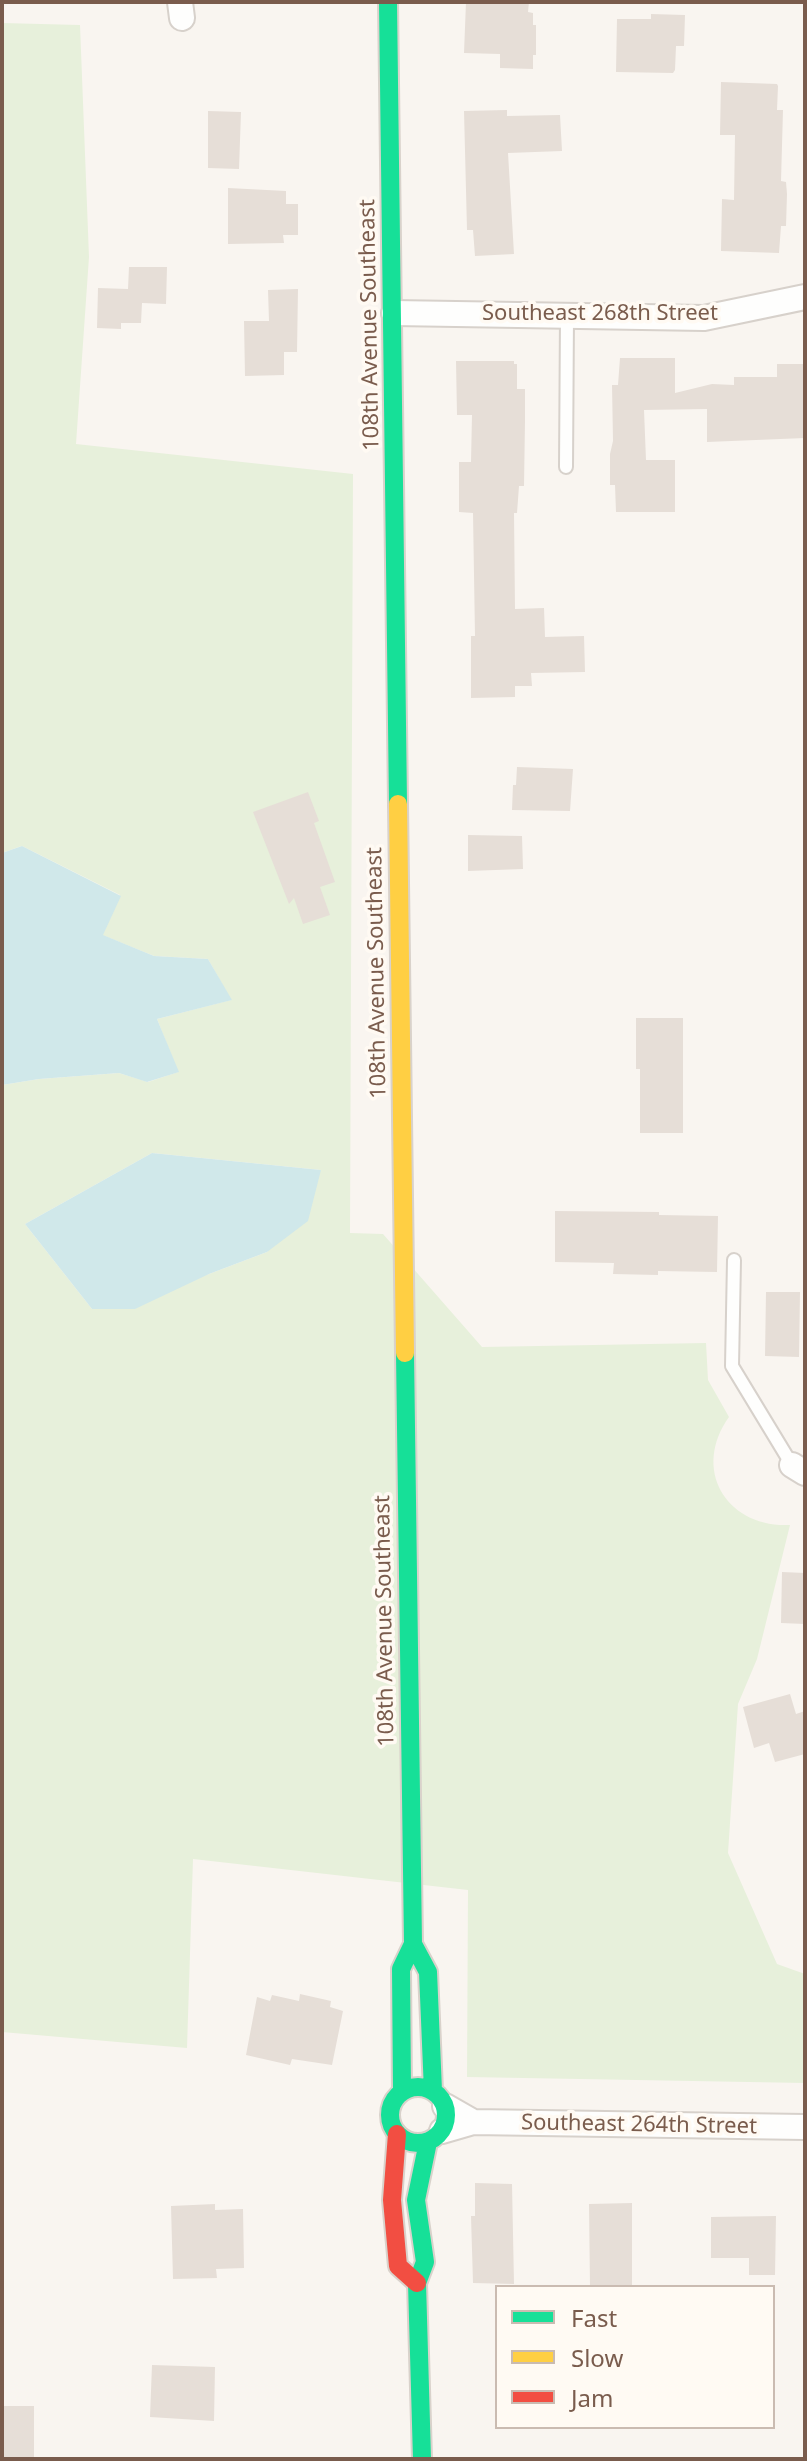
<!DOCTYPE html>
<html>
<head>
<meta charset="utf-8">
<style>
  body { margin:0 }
  #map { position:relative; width:807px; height:2461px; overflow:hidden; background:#f9f5f0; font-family:"Noto Sans",sans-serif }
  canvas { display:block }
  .frame { position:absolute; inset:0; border:4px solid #7a5c4d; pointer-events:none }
  .legend { position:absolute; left:495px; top:2285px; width:280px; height:144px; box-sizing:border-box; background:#fffaf3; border:2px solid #cabbb1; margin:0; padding:10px 14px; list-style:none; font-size:24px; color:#7a5c4d }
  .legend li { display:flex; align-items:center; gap:16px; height:40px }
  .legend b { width:40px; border:2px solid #cabbb1 }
</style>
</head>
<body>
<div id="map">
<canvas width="807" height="2461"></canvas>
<div class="frame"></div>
<ul class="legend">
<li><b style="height:10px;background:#16e098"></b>Fast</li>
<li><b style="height:10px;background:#ffcf43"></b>Slow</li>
<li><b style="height:10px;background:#f24e42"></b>Jam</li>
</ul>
</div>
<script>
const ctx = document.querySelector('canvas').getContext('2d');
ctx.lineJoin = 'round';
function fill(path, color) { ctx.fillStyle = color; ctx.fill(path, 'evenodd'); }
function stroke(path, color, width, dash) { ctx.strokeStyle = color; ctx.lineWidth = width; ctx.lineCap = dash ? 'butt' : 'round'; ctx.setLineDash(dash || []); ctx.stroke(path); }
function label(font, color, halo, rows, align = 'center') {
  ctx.font = font + ' "Noto Sans",sans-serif'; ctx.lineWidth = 7; ctx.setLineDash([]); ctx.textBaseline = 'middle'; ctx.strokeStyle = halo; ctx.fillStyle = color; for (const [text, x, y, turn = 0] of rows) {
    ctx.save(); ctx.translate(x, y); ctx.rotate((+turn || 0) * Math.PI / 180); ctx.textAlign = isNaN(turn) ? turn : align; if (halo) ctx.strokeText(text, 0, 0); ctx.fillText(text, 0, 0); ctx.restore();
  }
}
fill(new Path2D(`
  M2,23L80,25L89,257L76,444L353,474L350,1233L383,1234L482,1347L706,1343L708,1380L729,1417C691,1470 727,1528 790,1525L757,1659L738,1704L728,1853L777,1964L805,1974V2083L467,2077L468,1890L193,1859L187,2048L2,2032V1085L39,1079L119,1073L148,1082L178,1072L157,1019L231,1000L208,959L154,956L102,935L120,895L22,846L2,853ZM152,1153L321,1170L267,1252L209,1274L92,1309L25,1224Z`), '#e7f0db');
fill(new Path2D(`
  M22,846L121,896L103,935L154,956L208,959L232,1000L157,1019L179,1072L147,1082L119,1073L39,1079L2,1085V853Z
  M152,1153L321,1170L308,1221L267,1252L209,1274L135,1309H92L25,1224Z`), '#d0e8ea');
fill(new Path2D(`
  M466,2H529L528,12L533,13V25H536V55H533V69L500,68V54L464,53Z
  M651,14L685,15L684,46H676L675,70L673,73L616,72L617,19H651Z
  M721,82L777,84L778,86L777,110H783L781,181L786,182L787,194L786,226H781L779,253L721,251L722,199L734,200L735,135H720Z
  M507,110V116L560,115L562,151L508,153L514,254L475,256L473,230H467L464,111Z
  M208,111L241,112L239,169L208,168Z
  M228,188L286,191V204H298V235H283L284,243L228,244Z
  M129,267H167L166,304L142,303L141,323H121V329L97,328L98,288L128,289Z
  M298,289L297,352H284V375L245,376L244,321H269L268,290Z
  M620,358H675V393L712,384L734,385V377H777V364H805V438L707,442V409L644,410L646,460H675V512H616L615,485H610V454L613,441L612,385H618Z
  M456,361H514V364H517V389H525V421L524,486H519L517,513H514L515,609L544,608L545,637L584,636L585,672L531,673L532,686H515V697L471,698V636H475L473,513L459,512V462H471L472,415H457Z
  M517,767L573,769L570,811L512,810L513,785H516Z
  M308,792L319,821L314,823L335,882L320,887L330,915L303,924L294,898L289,904L253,812Z
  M468,835L522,836L523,869L468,871Z
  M636,1018H683V1133H640V1069H636Z
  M555,1211L659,1212V1215L718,1216L717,1272L658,1271V1275L613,1274L614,1263L555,1262Z
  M766,1292H800L799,1357L765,1356Z
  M782,1572L805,1573V1624L781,1623Z
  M790,1694L796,1714L805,1711V1754L775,1762L769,1743L754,1748L743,1707Z
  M300,1994L331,2001L330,2007L343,2011L332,2065L292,2059L290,2065L246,2055L257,1997L270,2001L272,1995L299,2001Z
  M475,2183L512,2184L514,2284L473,2283L471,2216H475Z
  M632,2203V2287H590L589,2204Z
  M215,2204V2210L243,2209L244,2268L216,2269L217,2278L173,2279L171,2206Z
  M776,2216L775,2275H749V2258H711V2217Z
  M152,2365L215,2367L214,2421L150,2417Z
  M2,2406H34V2459H2Z`), '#e6ded7');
const lane = new Path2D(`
  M566,467L567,316
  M734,1260L732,1366L792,1465`);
const street = new Path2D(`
  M180,2L182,18
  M394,313L704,318L805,297
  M792,1465L805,1473
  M445,2106L473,2122
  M442,2131L473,2122L805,2127`);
const fast = new Path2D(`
  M388,2L398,804
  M413,1944L428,1972L433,2091
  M390 2115a28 28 0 1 1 56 0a28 28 0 1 1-56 0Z
  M402,2091L401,1969L413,1944L405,1353
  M422,2459L417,2283L425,2262L416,2200L428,2142`);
const slow = new Path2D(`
  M398,804L405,1353`);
const jam = new Path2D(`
  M397,2134L392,2200L398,2266L417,2283`);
stroke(lane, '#d7d1cb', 16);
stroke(street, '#d7d1cb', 28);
stroke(fast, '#d9d2cb', 22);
stroke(slow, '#d9d2cb', 22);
stroke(jam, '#d9d2cb', 22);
stroke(lane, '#fefefd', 12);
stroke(street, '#fefefd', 24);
stroke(fast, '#16e098', 18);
stroke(slow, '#ffcf43', 18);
stroke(jam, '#f24e42', 18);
label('22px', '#7a5c4d', '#fffaf3', [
  ["Southeast 268th Street",600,314],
  ["108th Avenue Southeast",370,325,-91],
  ["108th Avenue Southeast",377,973,-91],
  ["108th Avenue Southeast",385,1621,-91],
  ["Southeast 264th Street",639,2125,1]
]);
</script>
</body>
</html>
